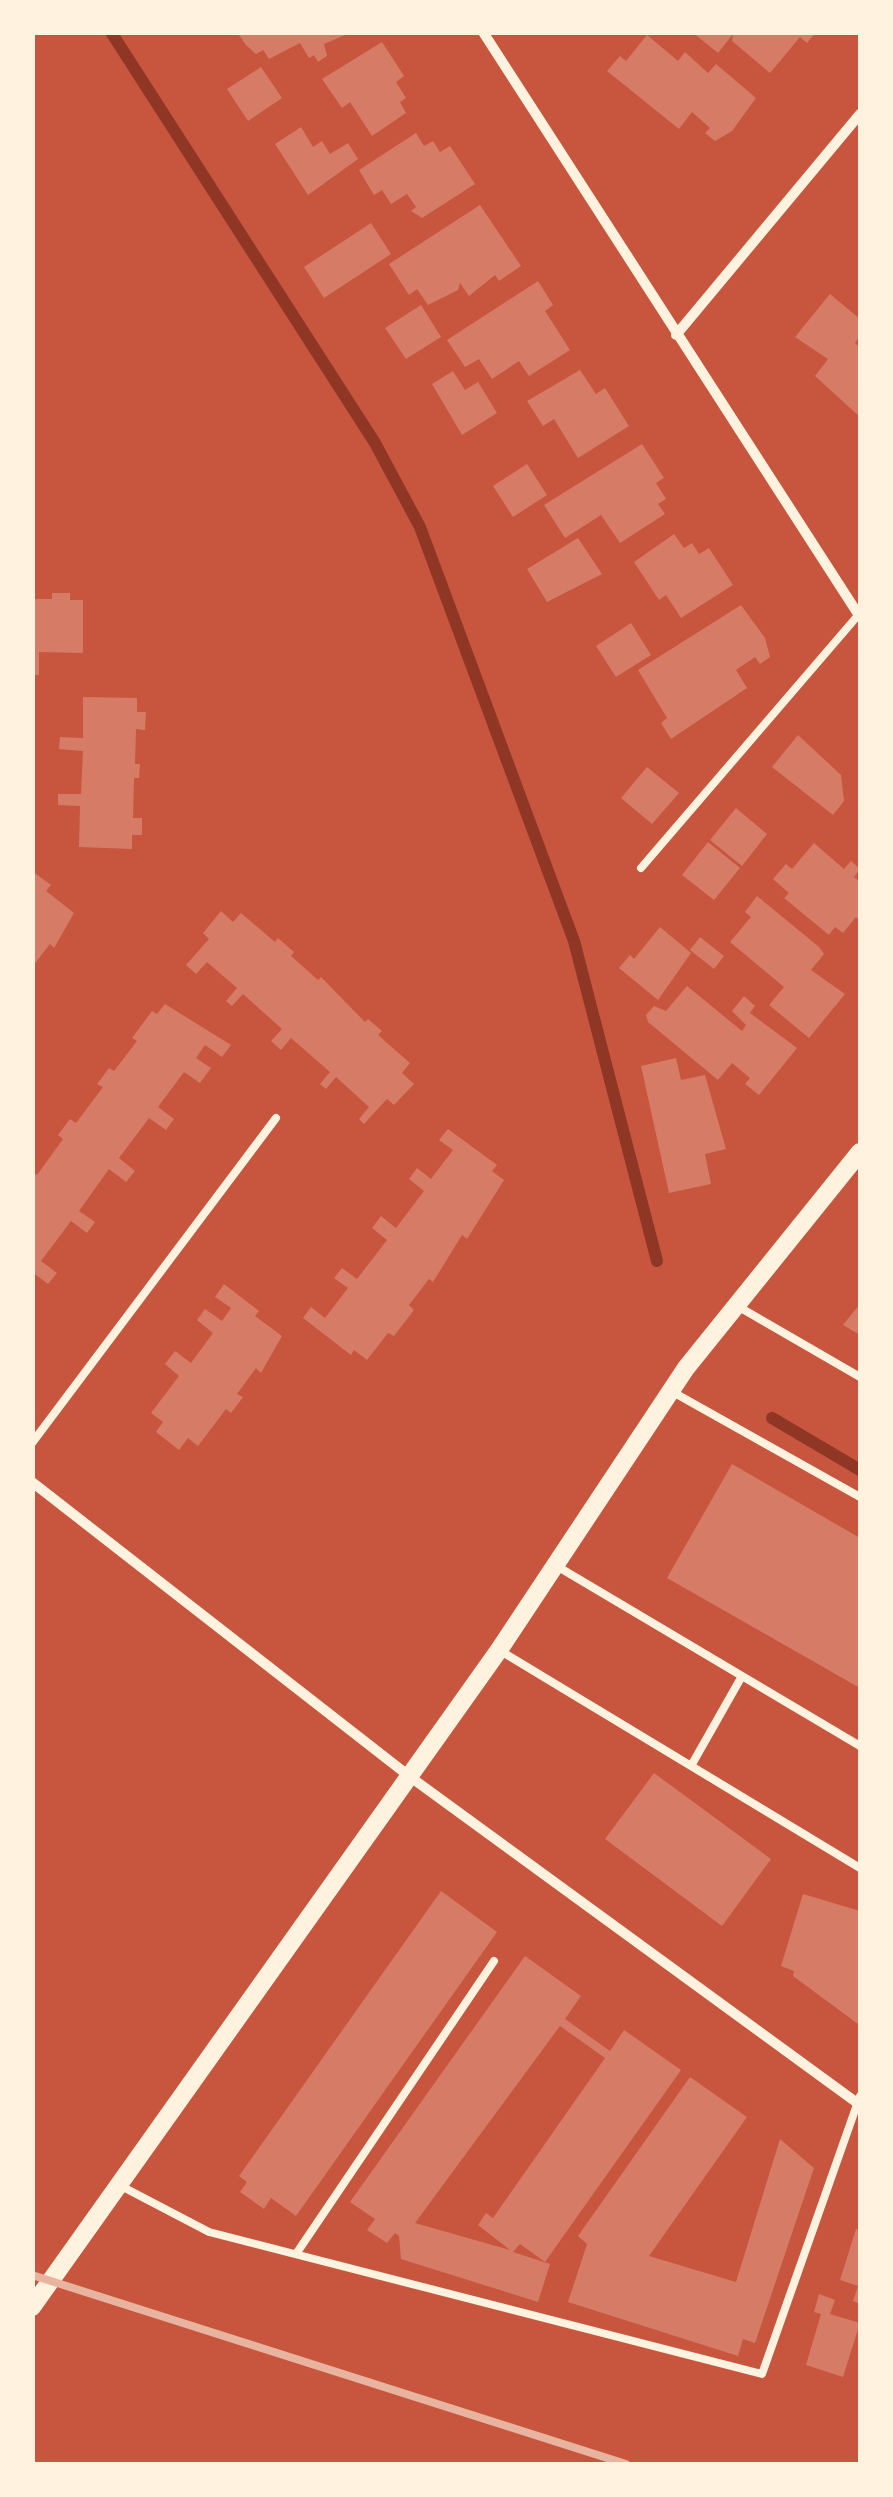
<!DOCTYPE html>
<html>
<head>
<meta charset="utf-8">
<style>
  body { margin:0 }
  #map { position:relative; width:893px; height:2497px; overflow:hidden; background:#c8553d; font-family:Arial,sans-serif }
  canvas { display:block }
  .frame { position:absolute; inset:0; border:35px solid #fff3e0; pointer-events:none }
</style>
</head>
<body>
<div id="map">
<canvas width="893" height="2497"></canvas>
<div class="frame"></div>
</div>
<script>
const ctx = document.querySelector('canvas').getContext('2d');
ctx.lineJoin = 'round';
function stroke(path, color, width, dash) { ctx.strokeStyle = color; ctx.lineWidth = width; ctx.lineCap = dash ? 'butt' : 'round'; ctx.setLineDash(dash || []); ctx.stroke(path); }
function fill(path, color) { ctx.fillStyle = color; ctx.fill(path, 'evenodd'); }
stroke(new Path2D(`
  M111,32L375,443L420,527L574,941L657,1261
  M772,1418L860,1470`), '#8f3625', 12);
fill(new Path2D(`
  M237,32H352L324,44L327,56L318,62L314,55L309,58L300,43L269,59L263,50L256,54L246,45Z
  M692,32H816L807,43L800,37L770,73L732,41L733,34L718,53Z
  M647,35L678,61L685,52L708,73L716,64L756,98L732,131L715,141L705,133L710,128L692,112L679,129L607,71L620,56L626,61Z
  M382,42L404,76L396,82L406,98L400,102L406,113L372,136L350,102L342,108L322,79Z
  M261,67L282,98L248,121L227,89Z
  M301,127L313,147L322,141L330,154L348,143L358,159L308,195L275,144Z
  M416,133L424,146L433,141L440,152L450,146L475,184L422,218L411,211L416,207L407,194L391,204L382,190L374,195L359,170Z
  M480,205L521,266L499,281L495,275L469,296L460,283L458,290L428,305L417,289L409,295L389,264Z
  M371,223L391,254L324,298L304,267Z
  M538,281L553,305L545,311L570,350L529,376L519,361L492,379L479,359L465,367L447,340Z
  M830,294L860,319V336L855,343L860,348V417L815,376L828,359L795,337Z
  M421,305L441,337L406,359L385,328Z
  M580,370L596,394L605,388L629,426L578,458L554,419L543,426L527,401Z
  M453,371L465,390L478,382L497,413L462,435L432,384Z
  M642,444L664,478L656,483L666,499L658,504L665,514L620,543L601,515L565,538L544,505Z
  M527,464L547,495L513,517L493,486Z
  M674,534L684,548L692,543L699,554L709,548L733,585L681,618L666,595L659,600L634,562Z
  M578,538L602,574L547,602L527,569Z
  M52,593H70V600H83V653L39,652V675H32V599H52Z
  M741,605L765,638L770,657L760,664L755,657L736,670L747,688L671,739L661,723L667,718L638,670Z
  M631,623L651,655L616,677L596,646Z
  M83,697L137,698V712H146L145,730L136,729L135,764H140L139,778H134L133,818H142V835H132V849L79,847L80,806L58,805V794H81L83,751L59,749L60,737L83,738Z
  M798,735L841,775L844,801L833,815L772,767Z
  M647,767L679,793L652,824L621,798Z
  M736,808L767,834L742,866L710,840Z
  M708,842L740,868L714,900L682,875Z
  M814,843L844,869L851,861L860,869L854,877L860,882V921L856,917L843,933L835,927L829,935L784,898L789,893L773,879L786,864L792,869Z
  M32,871L51,885L46,891L74,913L54,948L50,944L32,967Z
  M757,896L819,947L824,954L811,970L845,994L809,1038L769,1005L784,987L730,942L751,917L745,912Z
  M221,911L233,922L241,913L275,942L278,938L294,952L291,956L318,980L321,977L365,1022L368,1019L382,1031L378,1035L410,1063L402,1073L414,1084L394,1105L387,1099L364,1124L359,1119L369,1107L336,1077L326,1089L320,1084L330,1072L291,1038L281,1050L271,1041L282,1029L243,994L232,1006L226,1001L237,988L207,962L196,974L186,965L209,939L203,933Z
  M660,927L691,953L658,1000L619,968L630,955L634,959Z
  M700,937L724,956L714,969L690,950Z
  M687,986L742,1031L746,1025L732,1011L744,996L755,1006L750,1013L797,1048L759,1095L745,1084L750,1078L732,1063L718,1080L648,1022L646,1015L654,1006L666,1011Z
  M165,1004L231,1045L222,1057L205,1045L196,1058L211,1068L200,1083L184,1072L158,1107L174,1119L166,1130L149,1118L119,1158L135,1171L126,1182L109,1169L79,1211L95,1222L87,1233L71,1221L41,1261L57,1273L48,1284L32,1272V1172L37,1175L63,1139L58,1135L70,1119L76,1123L103,1087L97,1084L109,1068L114,1071L137,1041L132,1038L152,1011L157,1014Z
  M676,1058L681,1080L705,1075L726,1149L705,1154L711,1184L669,1193L641,1066Z
  M448,1129L497,1165L492,1171L504,1180L467,1239L462,1235L433,1282L429,1279L409,1305L414,1310L394,1336L388,1333L367,1360L354,1350L351,1355L303,1318L311,1307L325,1318L348,1288L334,1278L342,1268L357,1279L387,1240L372,1228L381,1216L396,1228L424,1191L409,1179L417,1168L431,1179L453,1150L439,1140Z
  M224,1284L259,1311L255,1316L282,1336L261,1373L256,1368L237,1394L243,1397L231,1413L226,1409L198,1446L188,1438L179,1450L156,1432L163,1422L151,1413L179,1376L165,1364L175,1351L191,1363L213,1333L197,1320L205,1309L222,1321L231,1308L215,1297Z
  M860,1304V1335L843,1325Z
  M732,1464L860,1538V1688L667,1578Z
  M654,1773L771,1859L722,1926L605,1839Z
  M441,1891L497,1932L296,2216L271,2198L264,2209L240,2192L247,2182L239,2176Z
  M803,1894L860,1911L858,2024L793,1976L794,1971L781,1966Z
  M525,1956L581,1996L565,2019L610,2051L624,2030L681,2070L545,2262L520,2244L513,2252L550,2264L538,2302L401,2259L399,2236L395,2233L387,2243L367,2230L375,2219L350,2202ZM560,2026L605,2058L493,2218L486,2213L478,2225L510,2250L415,2223Z
  M690,2077L747,2117L649,2256L736,2282L780,2139L814,2168L755,2343L743,2339L738,2356L568,2302L587,2244L578,2236Z
  M856,2229L860,2230V2304L853,2301L858,2286L840,2280Z
  M819,2294L835,2300L830,2314L860,2323L843,2377L806,2365L821,2314L814,2312Z`), '#d67c66');
stroke(new Path2D(`
  M641,868L860,613
  M739,1307L860,1377
  M671,1391L860,1497
  M32,1443L276,1118
  M555,1565L860,1746
  M499,1650L860,1868
  M691,1766L742,1676
  M121,2186L209,2232L762,2374L860,2096
  M296,2254L494,1961`), '#fff3e0', 8);
stroke(new Path2D(`
  M483,32L860,617
  M676,335L860,114
  M32,1482L409,1776L860,2105`), '#fff3e0', 10);
stroke(new Path2D(`
  M32,2307L499,1650L686,1368L860,1152`), '#fff3e0', 18);
stroke(new Path2D(`
  M32,2275L626,2464`), '#e9b49f', 8);
</script>
</body>
</html>
